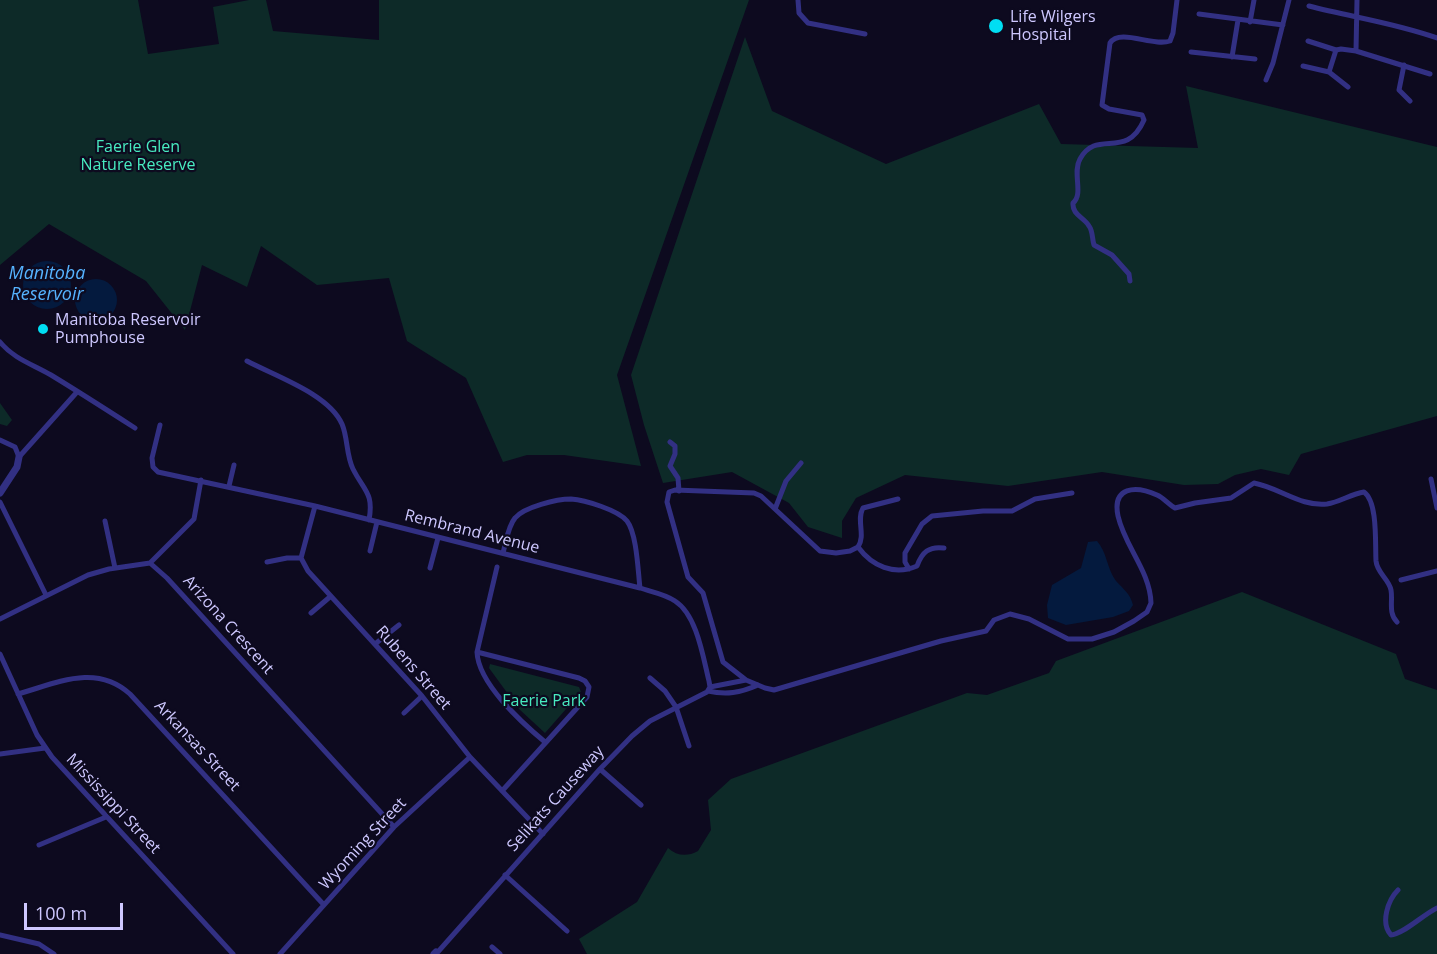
<!DOCTYPE html>
<html>
<head>
<meta charset="utf-8">
<style>
  body { margin:0 }
  #map { position:relative; width:1437px; height:954px; overflow:hidden; background:#0d0a1f; font-family:"Open Sans",sans-serif }
  canvas { display:block }
  .scale { position:absolute; left:24px; top:903px; width:99px; height:27px; box-sizing:border-box; border:3px solid #cec8ff; border-top:0; padding-left:8px; font-size:18px; line-height:21px; white-space:nowrap; color:#cec8ff; -webkit-text-stroke:4px #0d0a1f; paint-order:stroke }
</style>
</head>
<body>
<div id="map">
<canvas width="1437" height="954"></canvas>
<div class="scale">100 m</div>
</div>
<script>
const ctx = document.querySelector('canvas').getContext('2d');
ctx.lineJoin = 'round';
function fill(path, color) { ctx.fillStyle = color; ctx.fill(path, 'evenodd'); }
function stroke(path, color, width, dash) { ctx.strokeStyle = color; ctx.lineWidth = width; ctx.lineCap = dash ? 'butt' : 'round'; ctx.setLineDash(dash || []); ctx.stroke(path); }
function label(font, color, halo, rows, align = 'center') {
  ctx.font = font + ' "Open Sans",sans-serif'; ctx.lineWidth = 4.5; ctx.setLineDash([]); ctx.textBaseline = 'middle'; ctx.strokeStyle = halo; ctx.fillStyle = color; for (const [text, x, y, turn = 0] of rows) {
    ctx.save(); ctx.translate(x, y); ctx.rotate((+turn || 0) * Math.PI / 180); ctx.textAlign = isNaN(turn) ? turn : align; if (halo) ctx.strokeText(text, 0, 0); ctx.fillText(text, 0, 0); ctx.restore();
  }
}
fill(new Path2D(`
  M0,0H138L148,54L219,44L213,7L249,0H266L273,31L379,40V0H749L617,375L641,466L564,455H527L503,462L466,378L407,341L389,278L317,285L261,246L247,287L202,265L185,330L146,281L49,224L0,265Z
  M745,37L772,111L886,164L1039,104L1061,144L1198,148L1186,86L1437,147V416L1301,454L1289,475L1261,469L1235,475L1218,484L1184,485L1102,472L1008,486L905,475L856,498L842,521V538L808,527L789,503L732,472L663,483L644,425L631,375Z
  M0,403L12,420L7,426L0,424Z
  M1242,592L1396,654L1405,679L1437,690V954H587L579,939L637,902L668,848C677,856 687,857 698,851L711,830L708,800L731,779L967,693L987,695L1049,673L1056,661Z
  M490,664L579,687L581,692L545,733L519,709L489,668Z`), '#0d2a28');
fill(new Path2D(`
  M23 285a24 24 0 1 1 48 0a24 24 0 1 1-48 0Z
  M75 300a21 21 0 1 1 42 0a21 21 0 1 1-42 0Z
  M1097,541C1107,552 1107,569 1116,581C1124,590 1130,593 1133,605L1129,611L1113,617L1066,625L1048,618L1047,605L1052,585L1081,568L1088,542Z`), '#041a3e');
stroke(new Path2D(`
  M798,0L799,13L808,23L865,34
  M1309,6C1351,17 1395,23 1437,38
  M1199,14L1283,25
  M1250,22L1254,0
  M1308,41L1336,50
  M1356,51L1430,74
  M1191,52L1255,59
  M1232,57L1238,20
  M1404,65L1399,90L1410,101
  M1303,66L1329,72L1336,50L1341,49L1356,51L1357,0
  M1329,72L1348,87
  M1266,80L1273,63L1289,0
  M1130,281L1129,274L1112,255L1094,245C1092,239 1093,231 1089,226C1084,217 1072,215 1073,203C1084,194 1072,173 1080,159C1097,128 1126,161 1144,120L1142,115L1109,109L1102,105L1110,43C1120,28 1153,47 1170,41L1173,33L1177,0
  M0,342C14,359 32,364 51,375C79,392 107,410 135,428
  M247,361C275,376 329,394 342,424C348,438 346,455 353,469C364,491 374,493 369,520
  M160,425L152,458L153,467L158,472L315,506L640,588C652,592 665,594 675,601C697,615 703,657 709,681L710,687L707,692L650,721L632,736L600,769L437,953
  M0,440L15,447L19,457L77,392
  M670,442L675,446V454L670,466L678,478L679,491
  M1431,479L1437,508
  M229,486L234,465
  M898,499L863,508C856,520 866,535 858,547L850,551L836,553L820,551L761,496L754,493L675,490L669,492L667,502L688,577L703,593L723,662L746,680L765,688L774,690L941,641L986,631L994,620L1010,614L1029,619L1068,639H1092L1114,632L1134,621L1147,612L1151,603C1150,571 1125,547 1118,516C1112,487 1135,485 1157,495C1164,498 1168,504 1175,508L1195,503L1231,498L1254,483C1280,488 1301,507 1327,504C1340,502 1351,494 1364,492C1378,502 1375,544 1376,561C1377,573 1389,579 1391,590C1393,601 1388,613 1397,622
  M0,502L46,595
  M315,506L301,558L308,571L422,696L470,757L543,834
  M775,509L786,481L801,463
  M105,521L115,568
  M858,547C872,566 894,576 917,566C922,552 929,546 944,548
  M370,551L377,522
  M503,553C506,542 508,526 515,518C524,507 557,499 571,499C585,500 618,510 627,521C637,534 638,572 640,588
  M267,562L287,558H301
  M150,563L194,519L201,480
  M497,567L477,652C478,683 522,723 545,742
  M430,568L438,538
  M909,569L905,562V553L922,524L932,516L983,511H1012L1035,499L1072,493
  M1401,580L1437,571
  M311,613L331,596
  M0,619L88,575L109,569L150,563L167,578L394,827
  M375,644L399,625
  M477,652L579,678L585,681L589,687L587,697L502,791
  M0,654L37,735L52,757L233,954
  M650,678L665,691L676,707L689,746
  M710,687L746,680
  M708,691C726,695 740,693 758,685
  M18,694C57,683 96,663 130,694L324,905
  M404,713L422,696
  M0,754L45,748
  M600,769L641,805
  M39,845L106,817
  M505,875L567,931
  M1398,890C1388,900 1380,923 1391,935C1402,935 1424,914 1437,908
  M0,935L39,944L54,954
  M492,947L500,954
  M280,954L394,827L470,757`), '#323083', 5);
stroke(new Path2D(`
  M0,493L17,467L19,457
  M434,954L436,952`), '#323083', 7);
for (const [x, y, r, color] of [
  [996,26,8,"#00def3"],
  [43,329,6,"#00def3"]
]) { const dot = new Path2D(); dot.arc(x, y, r, 0, 2 * Math.PI); ctx.fillStyle = color; ctx.fill(dot); stroke(dot, '#0d0a1f', 2); }
label('16px', '#cec8ff', '#0d0a1f', [
  ["Life Wilgers",1010,17],
  ["Hospital",1010,35],
  ["Manitoba Reservoir",55,320],
  ["Pumphouse",55,338]
], 'left');
label('16px', '#48ebc0', '#0d0a1f', [
  ["Faerie Glen",138,147],
  ["Nature Reserve",138,165],
  ["Faerie Park",544,701]
]);
label('16px', '#cec8ff', '#0d0a1f', [
  ["Rembrand Avenue",472,532,14],
  ["Arizona Crescent",228,625,48],
  ["Rubens Street",413,668,49],
  ["Arkansas Street",197,746,47],
  ["Selikats Causeway",556,799,-48],
  ["Mississippi Street",113,804,47],
  ["Wyoming Street",363,844,-47]
]);
label('italic 18px', '#56b3ff', '#0d0a1f', [
  ["Manitoba",47,274],
  ["Reservoir",47,295]
]);
</script>
</body>
</html>
